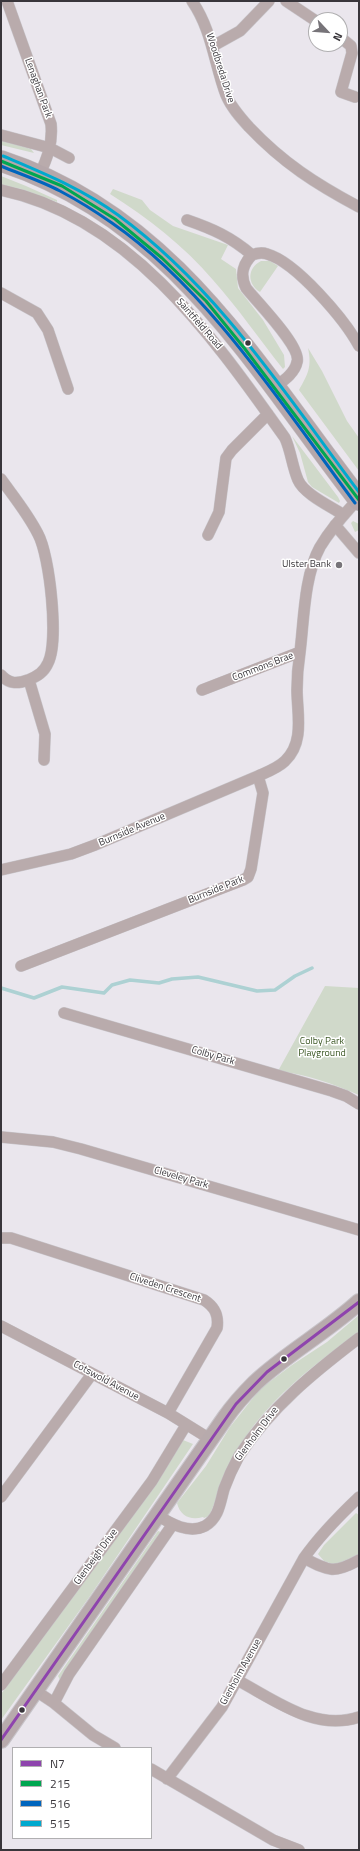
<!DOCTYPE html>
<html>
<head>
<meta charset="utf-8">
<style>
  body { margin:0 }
  #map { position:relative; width:360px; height:1851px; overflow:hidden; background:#eae6ed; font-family:"Titillium Web",sans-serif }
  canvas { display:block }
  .frame { position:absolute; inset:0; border:2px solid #39363b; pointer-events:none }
  .legend { position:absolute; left:12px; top:1747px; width:140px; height:92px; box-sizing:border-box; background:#fff; border:1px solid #b0afb1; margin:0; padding:5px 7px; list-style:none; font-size:12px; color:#39363b }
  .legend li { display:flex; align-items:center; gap:8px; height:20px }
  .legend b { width:20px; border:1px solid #b0afb1 }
  .north { position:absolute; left:308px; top:12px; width:40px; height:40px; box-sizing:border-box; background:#fff; border:1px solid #b0afb1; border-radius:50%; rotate:116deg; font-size:11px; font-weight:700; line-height:16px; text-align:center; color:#39363b }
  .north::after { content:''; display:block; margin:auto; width:14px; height:18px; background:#777479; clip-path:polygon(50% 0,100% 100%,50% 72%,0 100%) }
</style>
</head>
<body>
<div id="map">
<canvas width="360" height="1851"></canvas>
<div class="frame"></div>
<ul class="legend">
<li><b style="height:5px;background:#8e44ad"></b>N7</li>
<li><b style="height:5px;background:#00a651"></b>215</li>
<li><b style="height:5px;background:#0065bd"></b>516</li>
<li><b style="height:5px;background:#00a9ce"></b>515</li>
</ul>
<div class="north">N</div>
</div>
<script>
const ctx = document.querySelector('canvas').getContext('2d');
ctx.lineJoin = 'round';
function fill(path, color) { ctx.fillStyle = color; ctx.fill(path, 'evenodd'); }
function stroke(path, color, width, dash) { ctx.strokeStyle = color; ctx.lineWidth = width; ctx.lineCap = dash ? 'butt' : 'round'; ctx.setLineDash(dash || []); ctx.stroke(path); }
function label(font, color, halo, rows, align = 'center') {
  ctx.font = font + ' "Titillium Web",sans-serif'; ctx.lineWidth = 3; ctx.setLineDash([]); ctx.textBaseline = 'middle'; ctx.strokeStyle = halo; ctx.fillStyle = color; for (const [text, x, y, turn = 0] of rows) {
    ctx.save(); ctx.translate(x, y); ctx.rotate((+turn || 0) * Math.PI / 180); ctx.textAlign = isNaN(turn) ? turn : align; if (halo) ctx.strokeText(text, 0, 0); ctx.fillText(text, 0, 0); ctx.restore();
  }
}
fill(new Path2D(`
  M1,140L31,149L34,153L1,145Z
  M1,176L26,186L57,200V202L21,189L1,185Z
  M113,189L142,200L150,210L173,226L228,245L221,259L236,269L238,288L263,320L284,355L285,367L283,369C260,340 238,308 213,280C184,246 148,218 110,194Z
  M261,261H270L278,266L260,292C247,284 247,268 261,261Z
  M308,348L322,371L347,421L359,438V471L299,390C308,374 312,367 308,348Z
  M292,436L338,497L340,501L339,503L312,487L308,482L300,453Z
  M353,521L359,524V530L355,532L351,523Z
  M325,986L359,988V1095C333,1084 306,1074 278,1071Z
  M359,1315V1332C315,1364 264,1402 237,1451C225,1471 219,1495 209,1516L204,1518L203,1517C191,1521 180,1516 177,1503L206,1466L230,1427L260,1389L292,1365L327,1342Z
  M183,1440L193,1444L90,1596L1,1720V1694L155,1486Z
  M356,1513L359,1515V1554L335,1565L324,1561L318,1554L324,1545Z
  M158,1531L161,1532L60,1680L58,1676Z`), '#d0d9ca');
stroke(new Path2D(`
  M1,988L34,998L62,987L104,993L112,985L130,980L159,983L172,979L198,977L257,991L275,990L295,976L312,968`), '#add1d3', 3.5);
const street = new Path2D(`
  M7,1L51,124C53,143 47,159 39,176
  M192,1C212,30 214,63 226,95C231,107 240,117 249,127C283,163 316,184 359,207
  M286,1L316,21
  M340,37L351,46L352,53L341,92L355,97
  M213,46L240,31L269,1
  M1,135L50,148L69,158
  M1,190C130,217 213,337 285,438C291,451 292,466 298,480C304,494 330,506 342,514
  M187,220C213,229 231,237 252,255C257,253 262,252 267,254C296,262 345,320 359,346
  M252,255C242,265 240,275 246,288C256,301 302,347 297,362C295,373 283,381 275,387
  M1,293L37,313L48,330L68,389
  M1,479C14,497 28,514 38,534C50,556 59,642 48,663C44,672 38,676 28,680C17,684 9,684 1,675
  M335,525L359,553
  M208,535L219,512L226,458L232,450L268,414
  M29,680L45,734L44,760
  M202,690L300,652C304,620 304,576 320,547C332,527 343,516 358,499
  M1,870L71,854L95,845L258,776
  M21,966L243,880L248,877L251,869L263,793L258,776C267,772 278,768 285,761C305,742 297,713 297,690C297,677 298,665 300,652
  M64,1013L332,1091L346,1096L359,1104
  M1,1137L53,1142L81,1149L359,1230
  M1,1238H11L204,1300C215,1307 219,1315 217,1328L168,1413
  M1,1326L168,1413L210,1439
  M1,1497L92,1374
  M157,1515C171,1524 189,1534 205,1526C219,1518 220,1503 224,1489C228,1478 233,1467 239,1456C271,1407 313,1373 359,1338
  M304,1558C329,1571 334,1574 359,1560
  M237,1680C275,1700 315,1732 359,1717
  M1,1685L152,1481L186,1425
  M36,1691L54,1703L93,1735L115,1748
  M54,1703L69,1674L173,1524
  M151,1769L273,1840L299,1850
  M167,1779L222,1707L304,1558C320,1535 339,1516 359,1497`);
const secondary = new Path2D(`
  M1,1740L225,1418C234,1405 244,1394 255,1383C287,1353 326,1332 359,1302`);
const highway = new Path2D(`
  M1,161C173,217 255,366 359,500`);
stroke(street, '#c7c4c9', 12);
stroke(secondary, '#c7c4c9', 18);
stroke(highway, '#c7c4c9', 22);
stroke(street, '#b9abac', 11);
stroke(secondary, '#b7aaac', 16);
stroke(highway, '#b5a7aa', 21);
stroke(new Path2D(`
  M1,1740L236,1404L267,1372L359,1302`), '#8e44ad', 3);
stroke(new Path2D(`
  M1,161L62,186L115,219L162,258L206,301L245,349L359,500`), '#00a651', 3);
stroke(new Path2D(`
  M1,166C20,174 41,181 60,191C77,200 95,211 112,223C208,289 285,409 355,503`), '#0065bd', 3);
stroke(new Path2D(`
  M3,156C43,173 83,189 118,215C218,288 286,395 359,492`), '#00a9ce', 3);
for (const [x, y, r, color] of [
  [248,343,3.5,"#39363b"],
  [339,565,4,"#777479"],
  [284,1359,3.5,"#39363b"],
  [22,1710,3.5,"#39363b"]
]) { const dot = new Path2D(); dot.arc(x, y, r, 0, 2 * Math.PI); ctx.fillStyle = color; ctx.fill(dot); stroke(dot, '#fff', 1.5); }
label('10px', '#39363b', '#fff', [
  ["Woodbreda Drive",220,68,72],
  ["Lenaghan Park",38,88,70],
  ["Saintfield Road",199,324,49],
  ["Commons Brae",263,667,-21],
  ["Burnside Avenue",132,830,-23],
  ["Burnside Park",216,890,-22],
  ["Colby Park",213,1056,16],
  ["Cleveley Park",181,1178,16],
  ["Cliveden Crescent",165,1288,18],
  ["Cotswold Avenue",106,1381,28],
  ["Glenholm Drive",257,1434,-53],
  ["Glenbeigh Drive",96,1557,-54],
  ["Glenholm Avenue",241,1672,-61]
]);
label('10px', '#39363b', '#fff', [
  ["Ulster Bank",331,565]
], 'right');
label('10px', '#3a5623', '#fff', [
  ["Colby Park",322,1042],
  ["Playground",322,1054]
]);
</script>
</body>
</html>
